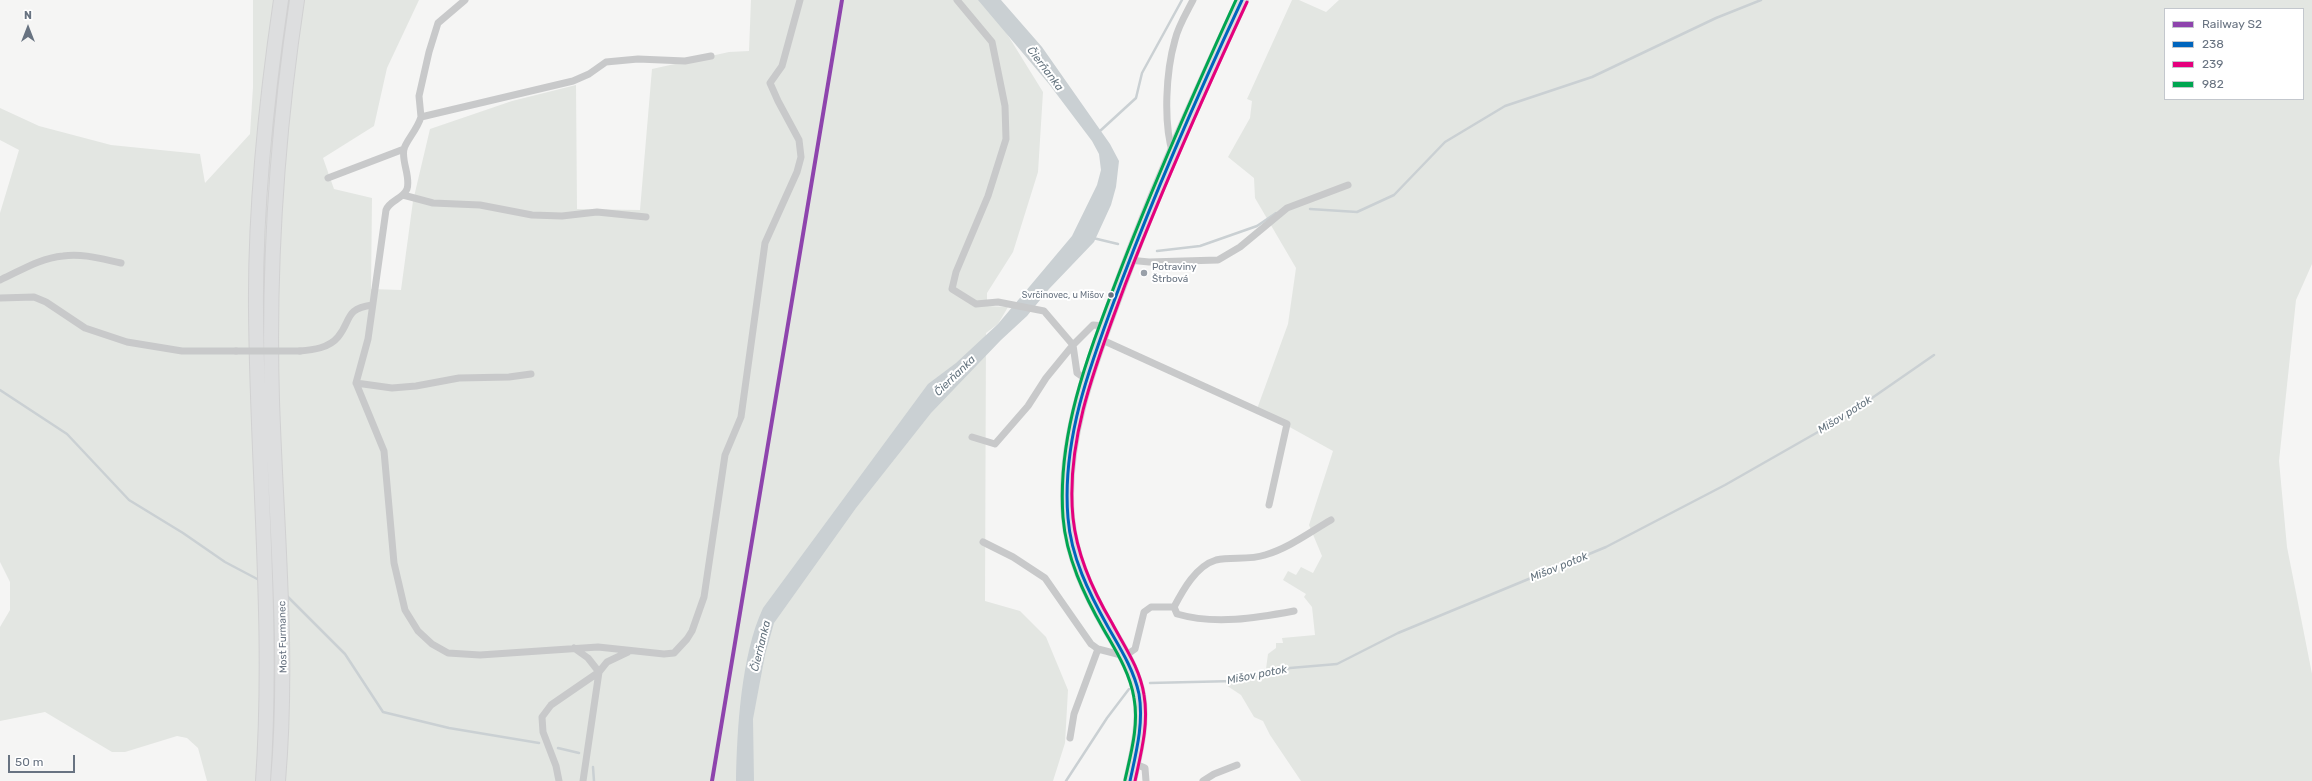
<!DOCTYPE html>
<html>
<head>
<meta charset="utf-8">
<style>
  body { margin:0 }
  #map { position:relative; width:2312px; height:781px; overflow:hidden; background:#f5f5f4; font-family:Rubik,sans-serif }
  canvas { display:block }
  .legend { position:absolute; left:2164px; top:8px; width:140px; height:92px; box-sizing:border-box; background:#fff; border:1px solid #c3c7cd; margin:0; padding:5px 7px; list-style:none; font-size:12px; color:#687381 }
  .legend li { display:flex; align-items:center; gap:8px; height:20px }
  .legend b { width:20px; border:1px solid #c3c7cd }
  .north { position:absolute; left:8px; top:8px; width:40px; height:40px; -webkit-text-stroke:3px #fff; paint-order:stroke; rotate:0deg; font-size:11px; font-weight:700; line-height:16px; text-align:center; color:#687381 }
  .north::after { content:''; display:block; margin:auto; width:14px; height:18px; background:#687381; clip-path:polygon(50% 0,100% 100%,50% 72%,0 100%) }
  .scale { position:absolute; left:8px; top:755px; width:67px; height:18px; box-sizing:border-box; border:2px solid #687381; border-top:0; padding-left:5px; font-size:12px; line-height:14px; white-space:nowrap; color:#687381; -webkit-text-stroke:3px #fff; paint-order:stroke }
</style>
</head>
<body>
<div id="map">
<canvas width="2312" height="781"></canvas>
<ul class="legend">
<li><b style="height:5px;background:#8e44ad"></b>Railway S2</li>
<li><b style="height:5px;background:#0065bd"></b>238</li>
<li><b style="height:5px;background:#e5007d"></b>239</li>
<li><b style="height:5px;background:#00a651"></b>982</li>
</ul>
<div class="north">N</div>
<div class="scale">50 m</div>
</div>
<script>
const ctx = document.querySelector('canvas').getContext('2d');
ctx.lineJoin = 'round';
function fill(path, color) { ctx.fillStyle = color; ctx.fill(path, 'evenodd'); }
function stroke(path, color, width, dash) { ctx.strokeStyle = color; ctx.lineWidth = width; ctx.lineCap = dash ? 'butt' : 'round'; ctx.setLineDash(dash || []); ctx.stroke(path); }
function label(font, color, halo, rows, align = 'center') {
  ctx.font = font + ' Rubik,sans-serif'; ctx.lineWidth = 4; ctx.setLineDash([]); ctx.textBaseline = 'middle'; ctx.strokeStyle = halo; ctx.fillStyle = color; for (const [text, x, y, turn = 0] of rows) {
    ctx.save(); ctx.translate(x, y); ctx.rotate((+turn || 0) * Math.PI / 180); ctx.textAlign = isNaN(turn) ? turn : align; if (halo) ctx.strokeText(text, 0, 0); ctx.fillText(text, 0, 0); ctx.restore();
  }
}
fill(new Path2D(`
  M253,0H419L387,68L374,126L323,158L334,189L372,198L371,289L401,290L413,201L430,129L512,101L576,85L577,209L640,210L652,69L729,52L749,51L751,0H986L1043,92L1038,172L1013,252L987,293V306L1008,307L998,324L986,333L985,601L1020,611L1046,637L1068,690L1065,743L1053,781H207L198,748L187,738L177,736L125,752H112L45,712L0,721V627L10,610V582L0,562V213L19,150L0,140V108L39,126L111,145L200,154L205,183L250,134L253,87Z
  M1292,0H1299L1326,12L1339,0H2312V264L2296,300L2279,461L2287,547L2312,674V781H1301L1270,735L1263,721L1254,717L1241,695L1226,685L1225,680L1266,669L1268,654L1276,648V643H1283L1282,638L1315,635L1312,607L1304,597L1306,594L1283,580L1288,571L1296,575L1301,567L1313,573L1322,556L1309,525L1333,451L1257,409L1288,324L1296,268L1255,198L1254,178L1228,157L1250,118L1252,101L1247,99ZM2165,9H2303V99H2165Z`), '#e3e6e2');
fill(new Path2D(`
  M978,0H1001L1042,47L1110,144L1119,161L1116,187L1111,205L1094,242L1049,289L1027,316L1001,340L931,413L856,508L774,623L765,655L753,719L754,781H736C737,730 741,655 763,608L928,384L956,363L998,324L1072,236L1097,185L1101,170L1099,154L1092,141L1049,84Z`), '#cad0d3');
stroke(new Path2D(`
  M1100,131L1136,98L1142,73L1182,0
  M1310,209L1357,212L1394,195L1445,142L1505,106L1592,77L1716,18L1761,0
  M1093,238L1118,244
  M1157,251L1200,246L1257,226L1276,213
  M0,390L67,434L129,500L183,533L225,562L261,581
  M286,595L345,654L383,712L449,728L539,743
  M1150,683L1235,681L1290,668L1337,664L1398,633L1606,547L1725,485L1846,416L1934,355
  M558,748L579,753
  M593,767L594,781
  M1066,781L1107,718L1129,689`), '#cad0d3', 2.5);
const primary = new Path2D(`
  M1130,781C1136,753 1144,724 1139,695C1134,669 1120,648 1108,627C1088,592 1072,558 1068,518C1061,439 1092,361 1119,288C1155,190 1198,95 1242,0`);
const motorway = new Path2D(`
  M263,781C274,624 257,467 256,309C255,206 266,102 281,0
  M278,781C289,653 276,527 272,400C268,266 277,133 297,0`);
stroke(primary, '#d1d2d2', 14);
stroke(motorway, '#d1d1d2', 16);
stroke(new Path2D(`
  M957,0L992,42L1005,106L1006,139L988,196L956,272L952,289L976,304L998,302L1044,311L1073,345L1077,373L1087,380
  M711,56L685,61L638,59L606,62L589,74L573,81L421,117C417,130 406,141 404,149C401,161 411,177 407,189C403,199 390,200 386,210L368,339L356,383L384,451L394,563L405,610L418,631L432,644L448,653L480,655L598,647L664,654L674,653L687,639L692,631L704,597L725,455L741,417L765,243L797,172L801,157L799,140L778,101L770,83L782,66L800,0
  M421,117L419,96L429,52L438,23L465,0
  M1173,154C1163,123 1166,71 1175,40C1178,26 1187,12 1193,0
  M328,178L404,149
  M403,195L433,203L480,205L532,215L562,216L597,212L646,217
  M1129,260L1149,262L1218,260L1240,247L1287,208L1348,185
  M0,280C20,271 40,258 63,256C82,253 102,259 121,263
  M0,298L34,297L46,302L85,328L127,342L182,351H236
  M1100,339L1287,424L1269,505
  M300,351C313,350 329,348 338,337C352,320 344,309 372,305
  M356,383L392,388L416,386L459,378L509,377L531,374
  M972,437L995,444L1028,406L1046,378L1073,345L1093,325L1105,326
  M983,542L1013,557L1045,578L1091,644L1098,649L1125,656L1135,649L1144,612L1151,607H1174C1183,590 1196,566 1216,560C1232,557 1250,560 1265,555C1289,548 1310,532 1331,520
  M1174,607L1177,614C1215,625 1256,618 1294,611
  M574,648L588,658L599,672L583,781
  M1070,738L1074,714L1098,649
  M1133,763L1145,768L1146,781
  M559,781L556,766L543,732L542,717L551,705L599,672L607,662L628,652
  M1203,781L1214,774L1237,765`), '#c8c9ca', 7);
stroke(primary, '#dddedf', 12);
stroke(motorway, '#dddedf', 14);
stroke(new Path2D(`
  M236,351H300`), '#c8c9ca', 7);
stroke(new Path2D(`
  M1130,781C1136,753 1144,723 1139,694C1134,670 1120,648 1108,627C1089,593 1071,557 1068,518C1061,435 1094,355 1122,280C1158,185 1199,92 1242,0`), '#0065bd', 3);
stroke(new Path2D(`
  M1135,781C1141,753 1149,724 1144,695C1140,668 1124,646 1112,623C1093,591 1077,556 1073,518C1065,438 1098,359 1125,285C1162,189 1204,95 1247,2`), '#e5007d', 3);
stroke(new Path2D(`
  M1125,780C1131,753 1139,725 1134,698C1130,673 1116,651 1104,630C1084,595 1066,557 1063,517C1057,434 1088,355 1117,279C1153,185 1194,92 1236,0`), '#00a651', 3);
stroke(new Path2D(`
  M712,781L842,0`), '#8e44ad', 4);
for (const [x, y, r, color] of [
  [1144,273,4,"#99a0a9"],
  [1111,295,3.5,"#687381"]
]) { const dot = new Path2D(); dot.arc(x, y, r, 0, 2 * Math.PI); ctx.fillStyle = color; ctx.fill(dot); stroke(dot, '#fff', 1.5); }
label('9px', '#687381', '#fff', [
  ["Svrčinovec, u Mišov",1104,295]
], 'right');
label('10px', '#687381', '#fff', [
  ["Potraviny",1152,267],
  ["Štrbová",1152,279]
], 'left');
label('10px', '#687381', '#fff', [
  ["Most Furmanec",283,637,-91]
]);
label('italic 11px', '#64737e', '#fff', [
  ["Čierňanka",1045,69,53],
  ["Čierňanka",955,376,-44],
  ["Mišov potok",1845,415,-32],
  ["Mišov potok",1559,567,-22],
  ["Čierňanka",761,646,-76],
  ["Mišov potok",1257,675,-11]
]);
</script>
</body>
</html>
